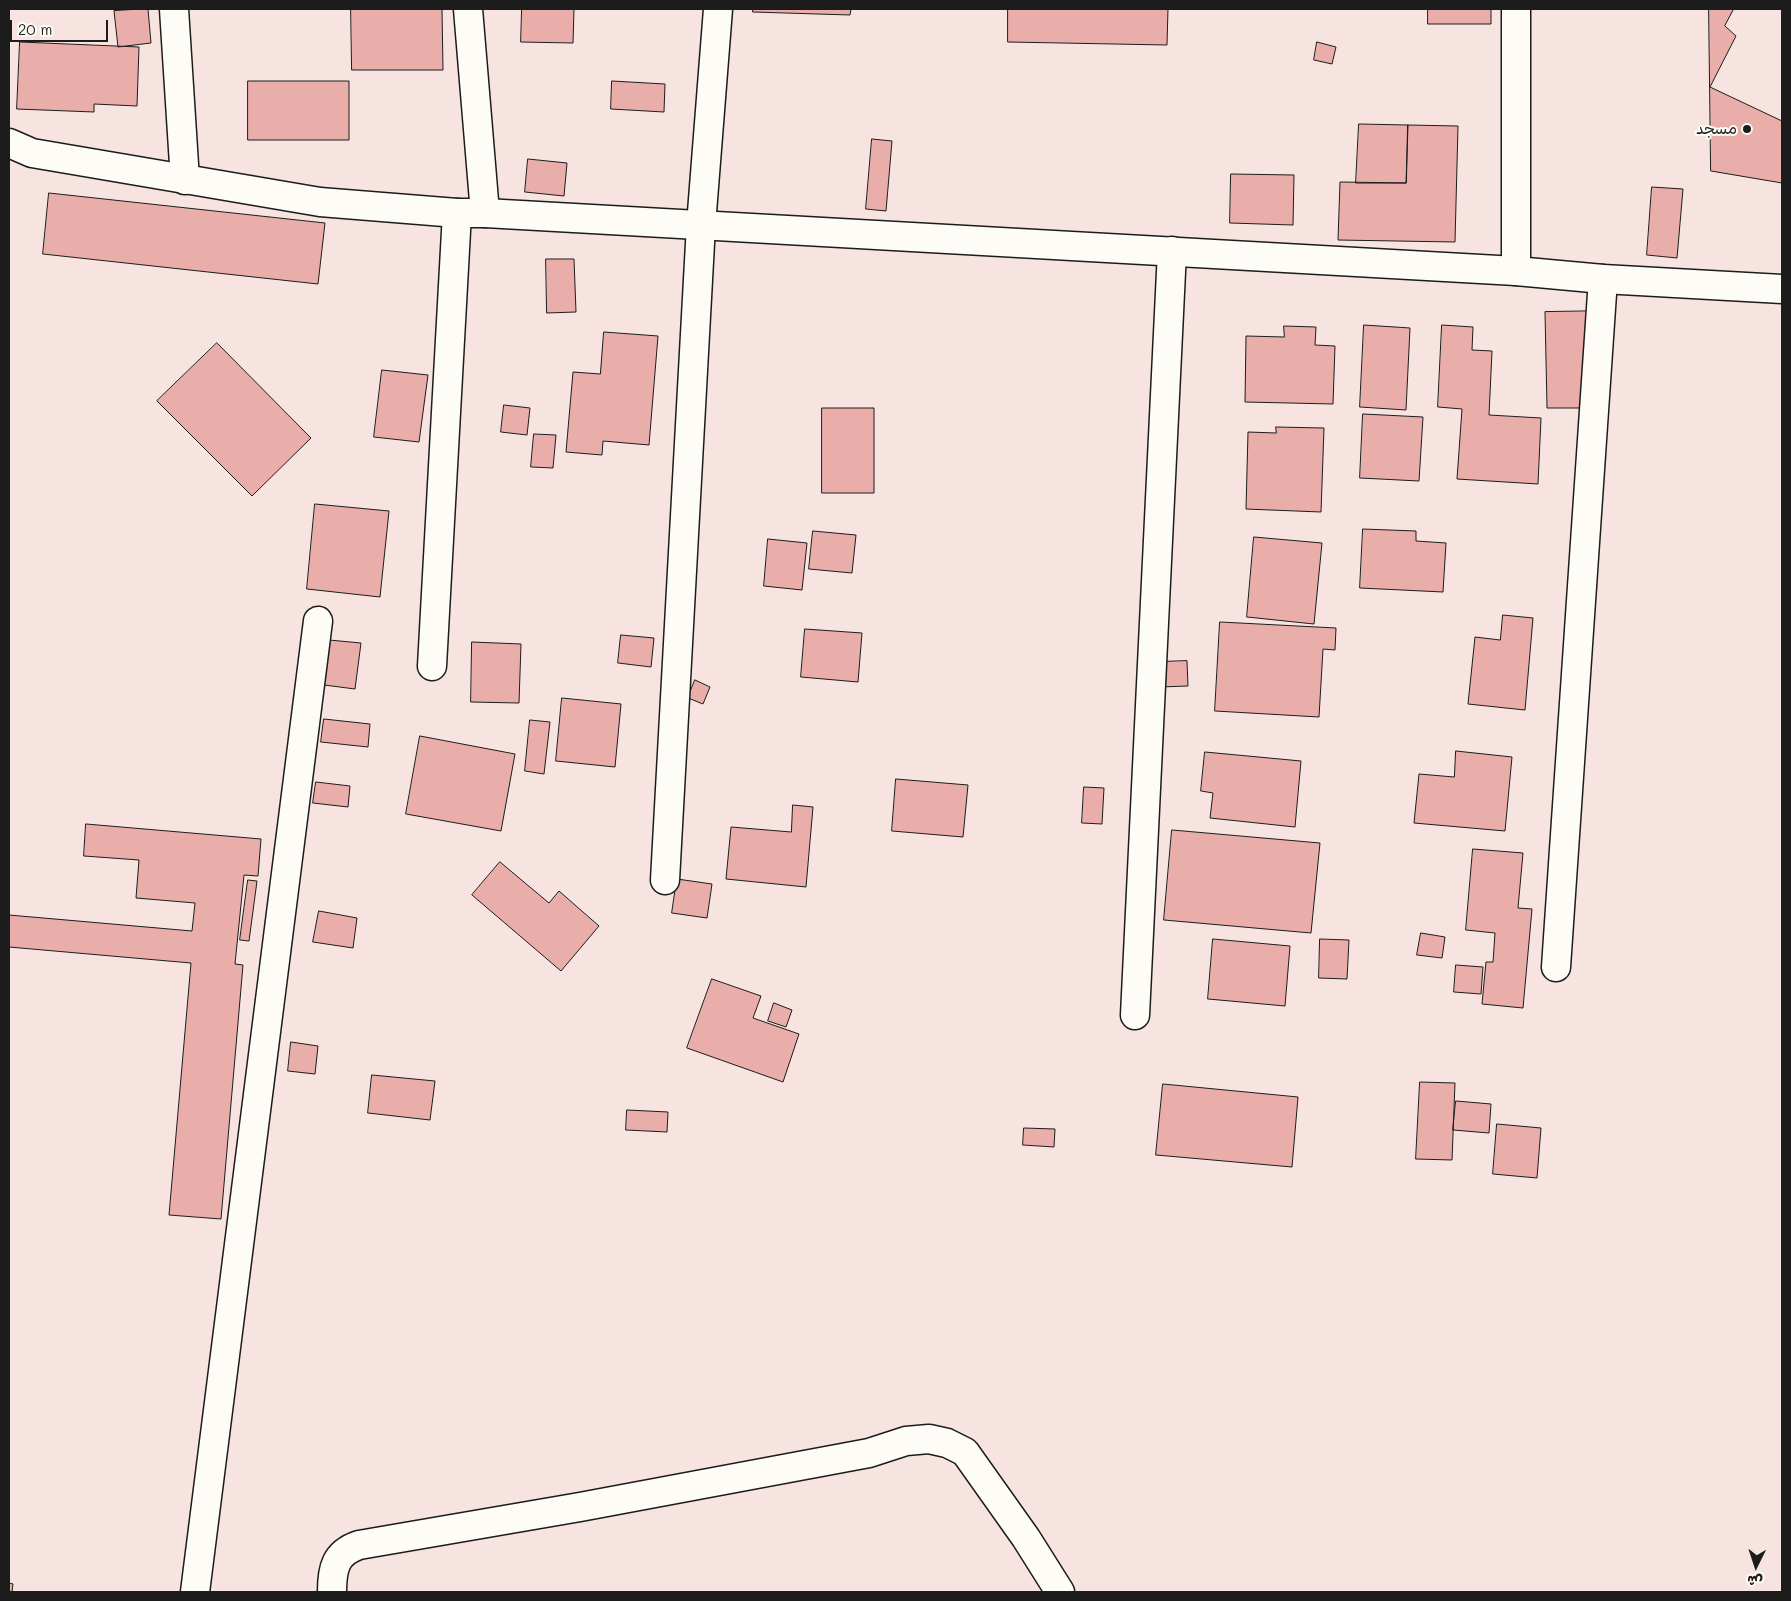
<!DOCTYPE html>
<html>
<head>
<meta charset="utf-8">
<style>
  body { margin:0 }
  #map { position:relative; width:1791px; height:1601px; overflow:hidden; background:#f7e4e0; font-family:Mali,"Playpen Sans Arabic",sans-serif }
  canvas { display:block }
  .frame { position:absolute; inset:0; border:10px solid #1c1c1c; pointer-events:none }
  .north { position:absolute; left:1731px; top:1541px; width:50px; height:50px; -webkit-text-stroke:4px #fdfcf7; paint-order:stroke; rotate:184deg; font-size:14px; font-weight:700; line-height:20px; text-align:center; color:#1c1c1c }
  .north::after { content:''; display:block; margin:auto; width:18px; height:22px; background:#1c1c1c; clip-path:polygon(50% 0,100% 100%,50% 72%,0 100%) }
  .scale { position:absolute; left:10px; top:20px; width:98px; height:22px; box-sizing:border-box; border:2px solid #1c1c1c; border-top:0; padding-left:6px; font-size:15px; line-height:18px; white-space:nowrap; color:#1c1c1c; -webkit-text-stroke:4px #fdfcf7; paint-order:stroke }
</style>
</head>
<body>
<div id="map">
<canvas width="1791" height="1601"></canvas>
<div class="frame"></div>
<div class="north">ش</div>
<div class="scale">20 m</div>
</div>
<script>
const ctx = document.querySelector('canvas').getContext('2d');
ctx.lineJoin = 'round';
function fill(path, color) { ctx.fillStyle = color; ctx.fill(path, 'evenodd'); }
function stroke(path, color, width, dash) { ctx.strokeStyle = color; ctx.lineWidth = width; ctx.lineCap = dash ? 'butt' : 'round'; ctx.setLineDash(dash || []); ctx.stroke(path); }
function label(font, color, halo, rows, align = 'center') {
  ctx.font = font + ' Mali,"Playpen Sans Arabic",sans-serif'; ctx.lineWidth = 4; ctx.setLineDash([]); ctx.textBaseline = 'middle'; ctx.strokeStyle = halo; ctx.fillStyle = color; for (const [text, x, y, turn = 0] of rows) {
    ctx.save(); ctx.translate(x, y); ctx.rotate((+turn || 0) * Math.PI / 180); ctx.textAlign = isNaN(turn) ? turn : align; if (halo) ctx.strokeText(text, 0, 0); ctx.fillText(text, 0, 0); ctx.restore();
  }
}
const building = new Path2D(`
  M148,9L151,43L118,47L114,11Z
  M351,9H442L443,70H352Z
  M522,9H574L573,43L521,42Z
  M753,9H851L850,15L753,12Z
  M1008,9H1168L1167,45L1008,42Z
  M1428,9H1491V24H1428Z
  M1709,9H1782V183L1711,171Z
  M1734,9H1782V121L1710,87L1736,36L1725,26Z
  M20,42L139,47L137,106L94,104V112L17,109Z
  M1317,42L1336,47L1332,64L1314,60Z
  M248,81H349V140H248Z
  M612,81L665,84L664,112L611,109Z
  M1359,124L1408,125L1406,183H1356Z
  M1408,125L1458,126L1455,242L1338,240L1340,182L1406,183Z
  M872,139L892,141L886,211L866,209Z
  M528,159L567,163L564,196L525,192Z
  M1231,174L1294,175L1293,225L1230,223Z
  M1652,187L1683,189L1677,258L1647,255Z
  M49,193L325,223L318,284L43,254Z
  M546,259H574L576,312L547,313Z
  M1607,311L1608,408H1547L1545,312Z
  M1364,325L1410,328L1406,410L1360,407Z
  M1442,325L1473,327L1472,350L1492,351L1489,415L1541,418L1538,484L1457,479L1462,409L1438,407Z
  M1284,326L1316,327L1315,345L1335,346L1333,404L1245,402L1246,336L1284,337Z
  M604,332L658,336L649,445L603,441L602,455L566,452L573,372L600,374Z
  M217,343L311,438L252,496L157,401Z
  M382,370L428,375L419,442L374,437Z
  M504,405L530,408L527,435L501,432Z
  M822,408H874V493H822Z
  M1363,414L1423,417L1419,481L1360,478Z
  M1276,427L1324,428L1321,512L1246,509L1248,432L1276,433Z
  M534,434L556,435L553,468L531,467Z
  M315,504L389,511L380,597L307,589Z
  M1363,529L1416,531V541L1446,543L1443,592L1360,588Z
  M813,531L856,535L852,573L809,569Z
  M1254,537L1322,543L1314,624L1247,617Z
  M768,539L807,543L802,590L764,586Z
  M1503,615L1533,618L1525,710L1468,704L1475,637L1500,640Z
  M1220,622L1336,628L1335,650L1323,649L1319,717L1215,711Z
  M805,629L862,633L858,682L801,677Z
  M621,635L654,638L651,667L618,663Z
  M329,640L361,643L355,689L324,685Z
  M472,642L521,644L519,703L471,702Z
  M1187,661L1188,686L1160,687L1159,662Z
  M695,680L710,687L703,704L688,698Z
  M562,698L621,704L615,767L556,761Z
  M324,719L370,724L368,747L321,742Z
  M530,720L550,722L544,774L525,771Z
  M420,736L515,754L501,831L406,814Z
  M1456,751L1512,757L1505,831L1414,823L1419,774L1454,777Z
  M1205,752L1301,761L1295,827L1210,818L1213,793L1201,791Z
  M896,779L968,785L963,837L892,831Z
  M316,782L350,786L348,807L313,803Z
  M1084,787L1104,788L1102,824L1082,823Z
  M793,805L813,807L806,887L726,879L731,827L791,832Z
  M86,824L261,839L258,876L244,875L235,964L243,965L221,1219L169,1215L191,963L9,947V915L192,931L195,903L136,898L139,860L84,856Z
  M1172,830L1320,843L1311,933L1164,920Z
  M1473,849L1523,853L1518,908L1532,909L1523,1008L1482,1004L1486,962H1493L1495,933L1466,930Z
  M500,862L549,903L559,891L599,926L561,971L472,895Z
  M677,879L712,884L707,918L672,913Z
  M248,880L257,881L249,941L240,940Z
  M319,911L357,918L353,948L313,942Z
  M1421,933L1445,937L1442,958L1417,955Z
  M1213,939L1290,946L1285,1006L1208,999Z
  M1320,939L1349,940L1347,979L1319,978Z
  M1456,965L1483,967L1481,994L1454,992Z
  M712,979L761,996L753,1018L799,1034L783,1082L687,1048Z
  M774,1003L792,1010L786,1027L768,1021Z
  M291,1042L318,1046L315,1074L288,1071Z
  M372,1075L435,1081L430,1120L368,1113Z
  M1420,1082L1455,1083L1452,1160L1416,1159Z
  M1163,1084L1298,1097L1292,1167L1156,1155Z
  M1456,1101L1491,1104L1489,1133L1453,1130Z
  M627,1110L668,1112L667,1132L626,1130Z
  M1497,1124L1541,1128L1537,1178L1493,1174Z
  M1024,1128L1055,1129L1054,1147L1023,1145Z
  M9,1583L13,1584L12,1592H9Z`);
fill(building, '#e9adaa');
stroke(building, '#1c1c1c', 1);
const minor = new Path2D(`
  M174,9L185,180
  M468,9L485,213
  M1516,271V9
  M432,666L457,213
  M665,880L701,225L718,9
  M1556,967L1603,279
  M1135,1015L1172,251
  M195,1592L318,621
  M332,1592C332,1569 335,1553 359,1545L580,1507L869,1453L906,1441L929,1439L947,1443L965,1452L1026,1538L1060,1592`);
const major = new Path2D(`
  M9,143L32,153L320,202L457,213H485L1516,271L1603,279L1782,289`);
stroke(minor, '#1c1c1c', 31);
stroke(major, '#1c1c1c', 31);
stroke(minor, '#fdfcf7', 28);
stroke(major, '#fdfcf7', 28);
for (const [x, y, r, color] of [
  [1747,129,5,"#1c1c1c"]
]) { const dot = new Path2D(); dot.arc(x, y, r, 0, 2 * Math.PI); ctx.fillStyle = color; ctx.fill(dot); stroke(dot, '#fdfcf7', 2); }
label('16px', '#1c1c1c', '#fdfcf7', [
  ["مسجد",1737,129]
], 'right');
</script>
</body>
</html>
